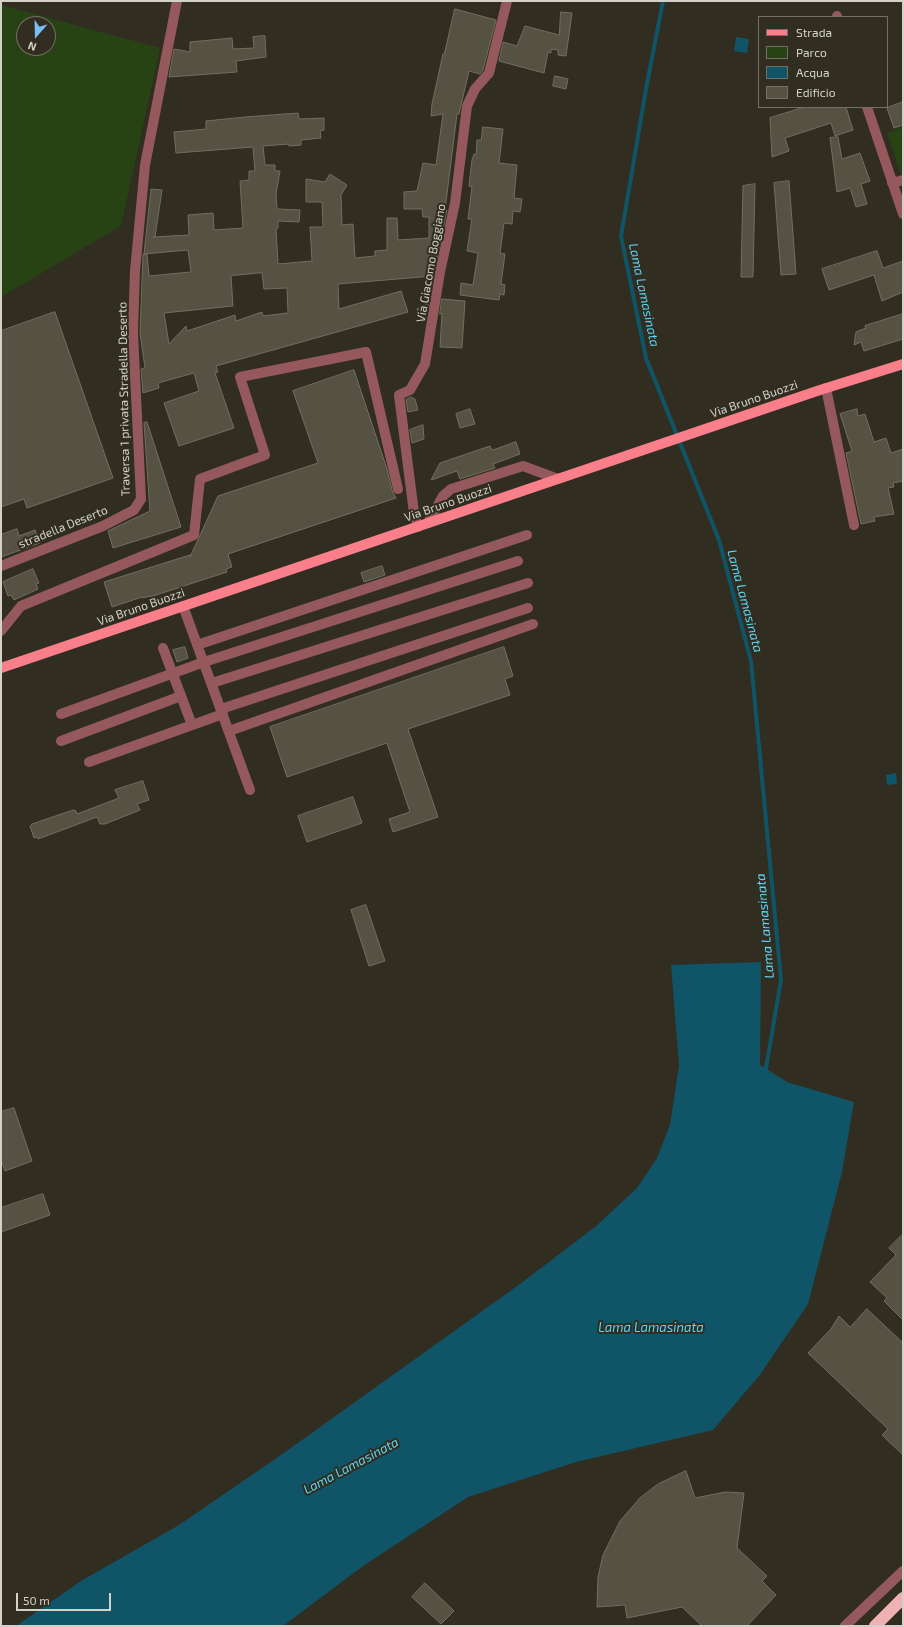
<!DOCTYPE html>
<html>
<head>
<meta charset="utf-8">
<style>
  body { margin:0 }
  #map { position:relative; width:904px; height:1627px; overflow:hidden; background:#312e21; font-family:"Exo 2",sans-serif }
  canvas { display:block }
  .frame { position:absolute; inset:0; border:2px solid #d3d1c9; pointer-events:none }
  .legend { position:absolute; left:758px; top:16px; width:130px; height:92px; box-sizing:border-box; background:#312e21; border:1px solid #726f64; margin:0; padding:5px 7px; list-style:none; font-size:12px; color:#d3d1c9 }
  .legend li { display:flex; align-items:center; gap:8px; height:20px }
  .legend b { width:20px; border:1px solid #726f64 }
  .north { position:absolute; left:16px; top:16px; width:40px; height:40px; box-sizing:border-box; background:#312e21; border:1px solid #726f64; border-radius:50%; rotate:200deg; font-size:11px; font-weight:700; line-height:16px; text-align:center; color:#d3d1c9 }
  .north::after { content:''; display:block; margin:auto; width:14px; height:18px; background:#78bff7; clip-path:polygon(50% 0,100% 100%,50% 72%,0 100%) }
  .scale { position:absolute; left:16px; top:1593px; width:95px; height:18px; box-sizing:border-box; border:2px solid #d3d1c9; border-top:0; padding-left:5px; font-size:12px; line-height:14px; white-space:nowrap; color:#d3d1c9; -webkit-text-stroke:3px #312e21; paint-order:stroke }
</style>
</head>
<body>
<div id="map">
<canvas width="904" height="1627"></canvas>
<div class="frame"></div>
<ul class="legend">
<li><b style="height:5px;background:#fb7f8b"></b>Strada</li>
<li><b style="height:11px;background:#274314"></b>Parco</li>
<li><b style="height:11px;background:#0f5467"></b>Acqua</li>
<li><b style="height:11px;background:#555143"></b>Edificio</li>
</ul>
<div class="north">N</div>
<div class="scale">50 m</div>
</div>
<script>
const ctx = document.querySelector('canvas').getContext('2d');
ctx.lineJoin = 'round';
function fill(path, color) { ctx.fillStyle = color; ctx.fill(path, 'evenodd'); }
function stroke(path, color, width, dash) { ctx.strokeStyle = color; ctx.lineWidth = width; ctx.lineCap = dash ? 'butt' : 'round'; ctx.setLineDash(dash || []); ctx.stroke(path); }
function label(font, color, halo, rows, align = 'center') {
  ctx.font = font + ' "Exo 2",sans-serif'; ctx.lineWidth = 4; ctx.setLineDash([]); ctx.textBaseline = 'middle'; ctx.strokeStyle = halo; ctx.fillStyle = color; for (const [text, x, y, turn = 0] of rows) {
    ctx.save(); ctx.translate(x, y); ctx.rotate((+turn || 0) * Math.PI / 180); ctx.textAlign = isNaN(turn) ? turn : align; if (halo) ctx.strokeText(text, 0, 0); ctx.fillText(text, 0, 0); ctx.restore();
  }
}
fill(new Path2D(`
  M1,5L160,48L121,226L1,297ZM24,24H48V48H24Z
  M903,127V173L901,174L887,133Z`), '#274314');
fill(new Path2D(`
  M736,37L749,39L747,53L734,51Z
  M896,773L897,784L887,785L886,775Z
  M761,962L760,1065L787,1082L854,1102L842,1172L808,1304L759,1376L713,1430L576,1462L468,1497L363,1566L283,1626H16L81,1581L179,1525L281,1455L520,1284L595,1227L637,1188L657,1158L670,1125L679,1066L671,965Z`), '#0f5467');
stroke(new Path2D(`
  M663,1L646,89L621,236L646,358L719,540L751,661L781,980L765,1074`), '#0f5467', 4);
const building = new Path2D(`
  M455,9L496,20L483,70L480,74L469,71L459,114H457L445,210H447L433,276L338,284L339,309L401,291L408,312L216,366L218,372L215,373L234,428L179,446L164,403L199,391L194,373L158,383L159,388L143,393L141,369L145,368L140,333L143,254H147L149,276L191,272L188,250L144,254L151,189L162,190L155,237H153L189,235L188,215L213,213L214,230L243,228L240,181L249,180V171H255L253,147L176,153L174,132L206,129V121L245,117L298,113L299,119L324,118V130L320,131L321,138L301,140V145L289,146V144L263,146L265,165H275V171H280L276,194L277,209L300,210L299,222L278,221V228L276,229L278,264L312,261L310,227H323L322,202H306V179L325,182L330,174L347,185L341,195L342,225L353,224L355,258L375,256V251L387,250V218H397L398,240L429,238V217H423L422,209H404V192L417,191L423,163L436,165L443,114L431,116L432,104L443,54H444ZM262,273L264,289L287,288L288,313L263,316L262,312L236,321L235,315L187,331L186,326L169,344L164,313L233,306L231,276Z
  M561,12L572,13L566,56L558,55V50L551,49V53L548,52L544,73L499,61L503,42L517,46L525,26L559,35Z
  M265,36L266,57L236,61L237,72L169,77L174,49L190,52V42L232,38L233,49L254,48L253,37Z
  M555,76L568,79L566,89L553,86Z
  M903,102V125L894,128L887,108Z
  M805,107H846L853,130L835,136L831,123L785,138L789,151L772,157L770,118Z
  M483,127L503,129L499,163L517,165L514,198L522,199L520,212L513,211L512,224L504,223L500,253L505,254L501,284L505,285L504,295L500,294L499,300L460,295L461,283L473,285L478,253L467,251L472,219H468L472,187L469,186L472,160L474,154L476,155L477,140H481Z
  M838,137L842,159L860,153L870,181L861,184L867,204L856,207L850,188L837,192L830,138Z
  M789,181L796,274L781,275L774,183Z
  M755,184L753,277H741L743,186Z
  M877,251L883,268L903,261V292L882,301L874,275L829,290L822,269Z
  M425,298H429L426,319L420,321L417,309L425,306Z
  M442,299L465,301L462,348L440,347L442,313L440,314Z
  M55,312L113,478L27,508L24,499L1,507V331Z
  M903,314V339L864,351L861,342L854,345L856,332L866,328L865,326Z
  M354,370L387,469L392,490L396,498L228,554L232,567L226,569L227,572L150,597V596L143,598L142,597L112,607L104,582L190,555V557L218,496L318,463L293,391Z
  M411,397L415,399L418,410L408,412L406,400Z
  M470,409L475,424L460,428L456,414Z
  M857,409L858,416L865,414L874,442L886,438L891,453L903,449V481L893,483L894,487L888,488L894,514L874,517L875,521L861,524L846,453L852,451L840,414Z
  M147,422L181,527L113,548L108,531L150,511L144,423Z
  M423,425L424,439L412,443L410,430Z
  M516,442L520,454L493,464L495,468L460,479L457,471L431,480L440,463L490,446L492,450Z
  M17,529L19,536L35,530L40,543L1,557V535Z
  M382,566L385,575L364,582L361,573Z
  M33,569L39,583L36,584L38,589L14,600L11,595L8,596L3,582Z
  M185,647L188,658L177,662L173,650Z
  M504,647L513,676L505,679L510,695L408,729L438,817L393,832L389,819L410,812L387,743L287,777L270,727Z
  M143,781L149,800L137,804L140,810L105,824H100L97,817L38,839L37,837L34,838L30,826L32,824L73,810L76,811L77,814L119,798L115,790Z
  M353,797L362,823L307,842L298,816Z
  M366,905L385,961L369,966L351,910Z
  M14,1108L32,1161L5,1171L1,1160V1112Z
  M43,1194L50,1215L1,1232V1208Z
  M903,1234V1320L884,1301L887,1298L870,1282L896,1255L889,1248Z
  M867,1309L903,1343V1455L882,1435L888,1429L808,1353L831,1329L839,1316L850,1327Z
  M686,1471L695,1498L725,1492L744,1493L737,1548L767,1576L762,1581L776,1595L747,1626H702L682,1607L627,1618L625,1605L597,1607L598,1577L603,1555L620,1521L640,1498L658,1484Z
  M425,1583L454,1611L441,1624L412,1597Z`);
fill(building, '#555143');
stroke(building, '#726e5f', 1);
stroke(new Path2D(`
  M837,16V17
  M867,107L903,214
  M892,183L903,180
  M826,388L854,525
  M428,523L443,496L451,489L523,466L558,479
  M418,527L414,513L399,395L410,390L425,364L440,272L455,203L467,106L475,89L489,73L507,1
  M1,566L103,526L134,510L141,499L133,333L135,271L145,165L177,1
  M183,606L250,790
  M1,631L21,606L194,535L200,479L265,455L240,377L366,352L398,489
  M197,645L527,535
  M163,648L192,725
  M212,683L528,583
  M221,709L528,608
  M61,714L204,662L518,561
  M229,731L533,624
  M61,741L181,696
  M89,762L223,714
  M845,1626L903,1571`), '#95595d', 10);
stroke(new Path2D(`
  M1,668L820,390L903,364`), '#fb7f8b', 10);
stroke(new Path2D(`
  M875,1626L903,1598`), '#eeb2b4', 12);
label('12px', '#d3d1c9', '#312e21', [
  ["Via Giacomo Boggiano",431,263,-80],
  ["Traversa 1 privata Stradella Deserto",124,399,-91],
  ["Via Bruno Buozzi",754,399,-19],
  ["Via Bruno Buozzi",448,503,-19],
  ["stradella Deserto",63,527,-22],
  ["Via Bruno Buozzi",141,607,-19]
]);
label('italic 13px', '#5dd6fa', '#312e21', [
  ["Lama Lamasinata",644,295,78],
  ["Lama Lamasinata",745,601,75],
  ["Lama Lamasinata",765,926,-95],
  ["Lama Lamasinata",651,1328],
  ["Lama Lamasinata",351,1466,-28]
]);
</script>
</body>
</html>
